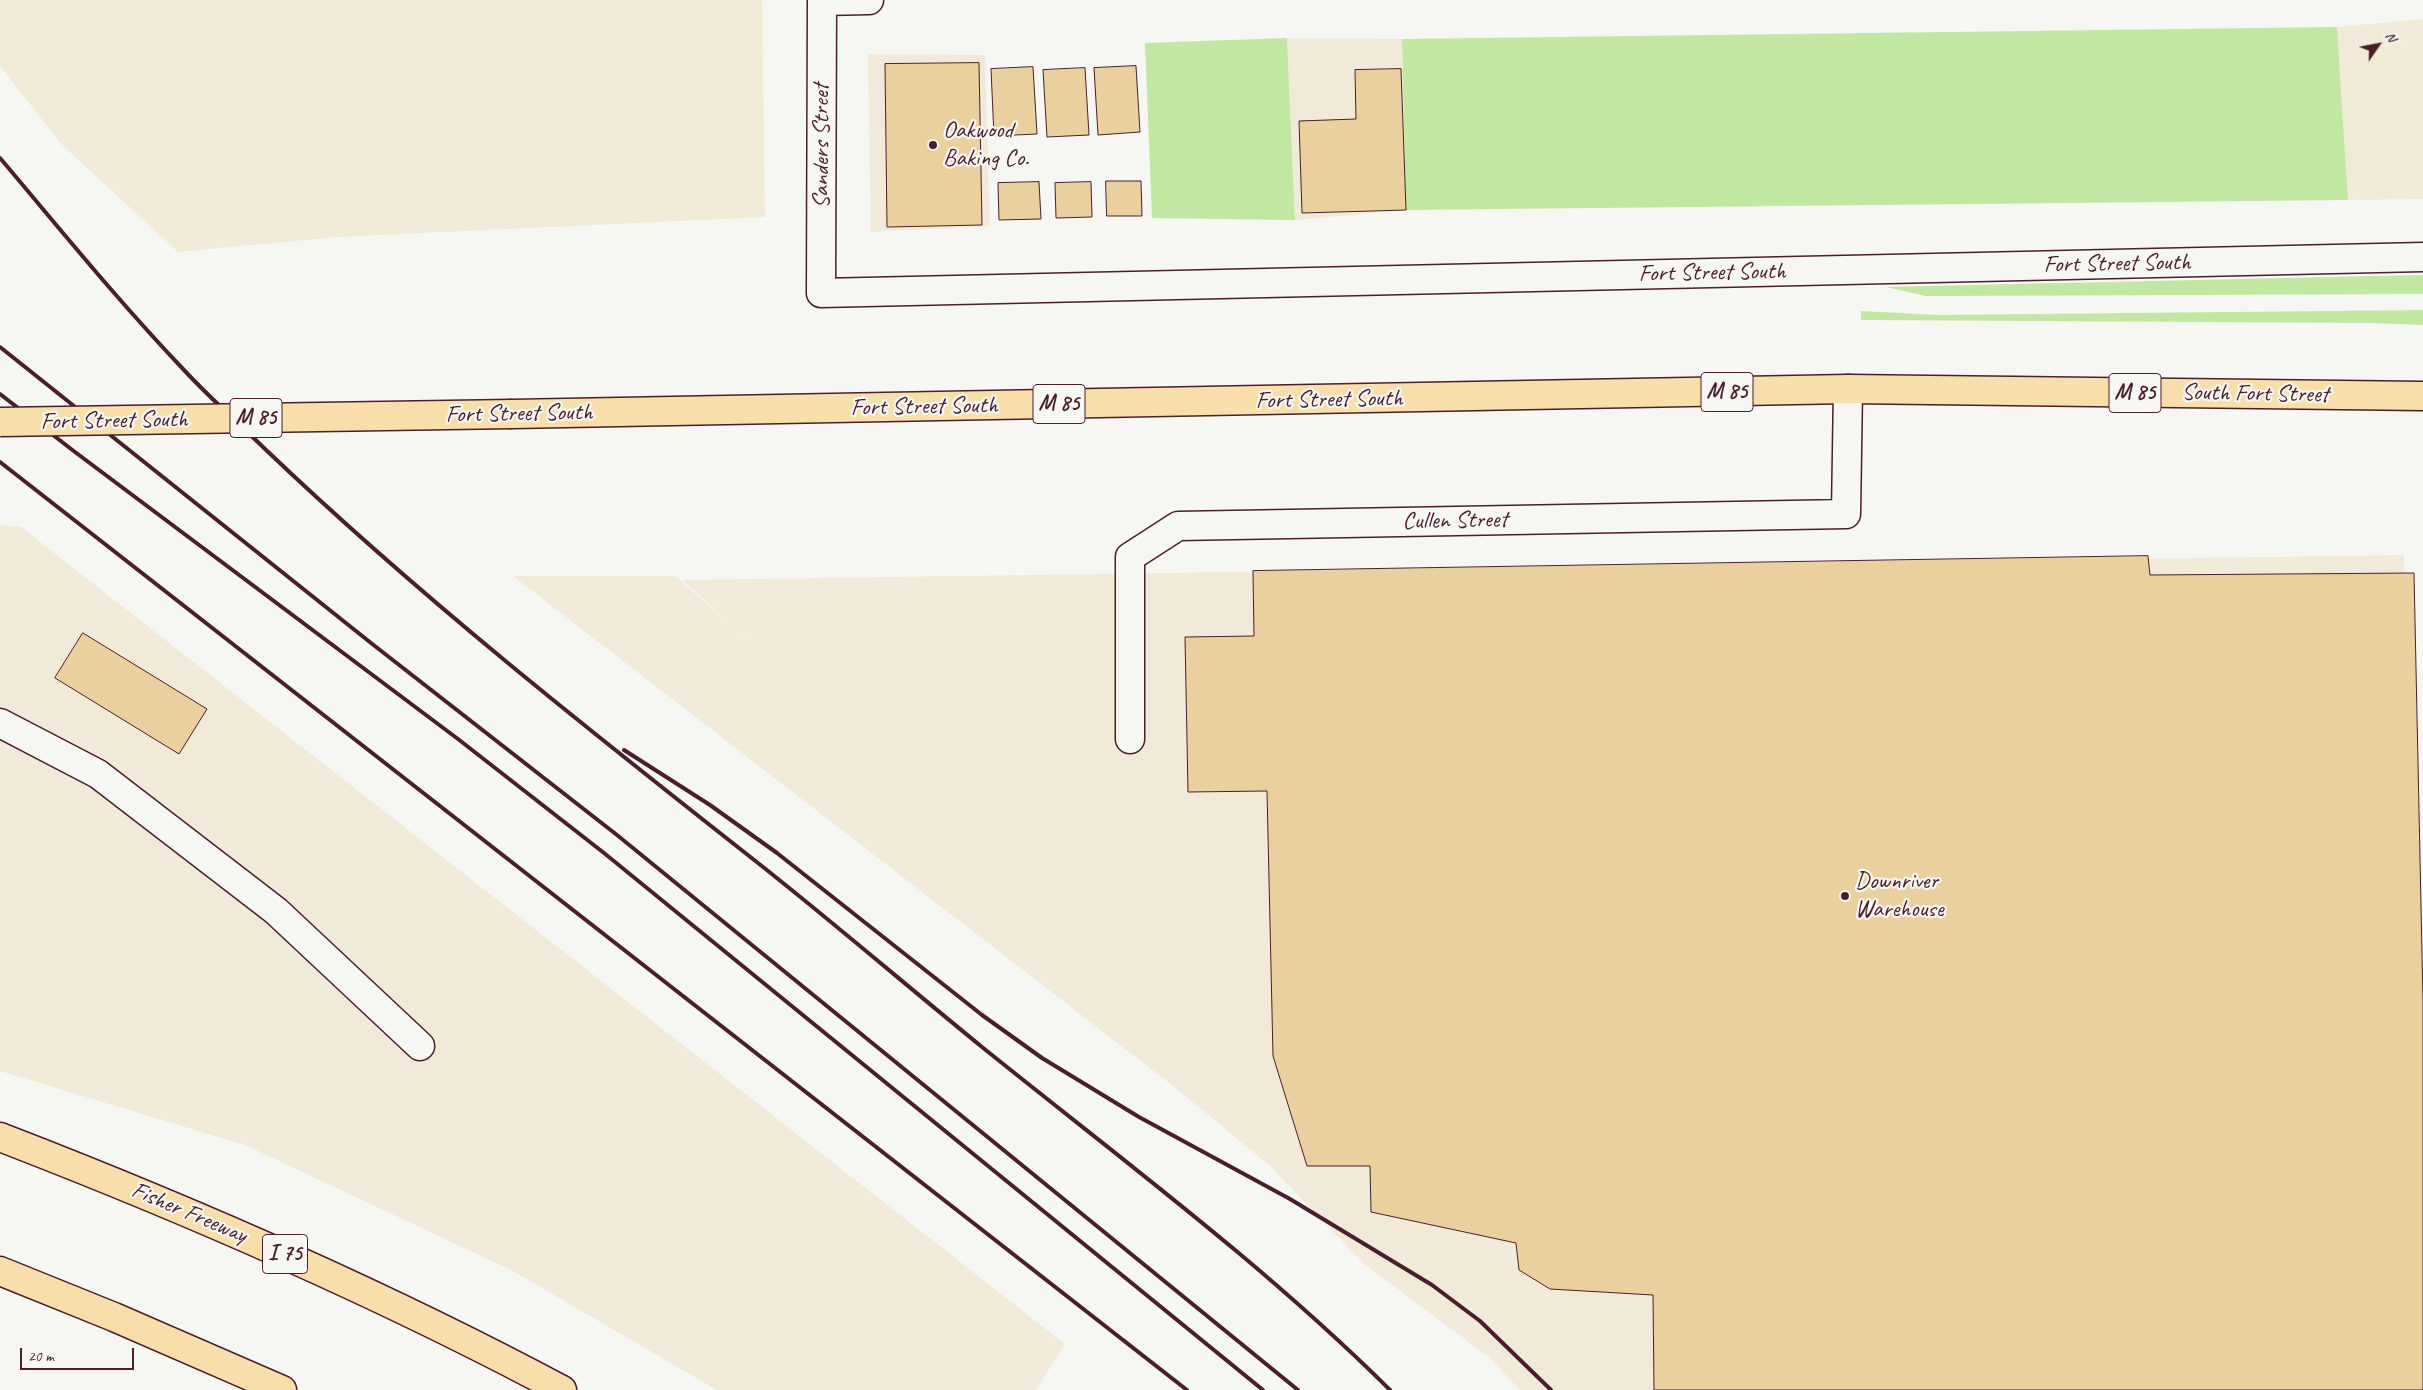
<!DOCTYPE html>
<html>
<head>
<meta charset="utf-8">
<style>
  body { margin:0 }
  #map { position:relative; width:2423px; height:1390px; overflow:hidden; background:#f6f6f2; font-family:Caveat,sans-serif }
  canvas { display:block }
  .north { position:absolute; left:2353px; top:20px; width:50px; height:50px; -webkit-text-stroke:4px #f6f6f2; paint-order:stroke; rotate:57deg; font-size:14px; font-weight:700; line-height:20px; text-align:center; color:#4a1f2b }
  .north::after { content:''; display:block; margin:auto; width:18px; height:22px; background:#4a1f2b; clip-path:polygon(50% 0,100% 100%,50% 72%,0 100%) }
  .scale { position:absolute; left:20px; top:1348px; width:114px; height:22px; box-sizing:border-box; border:2px solid #4a1f2b; border-top:0; padding-left:6px; font-size:15px; line-height:18px; white-space:nowrap; color:#4a1f2b; -webkit-text-stroke:4px #f6f6f2; paint-order:stroke }
</style>
</head>
<body>
<div id="map">
<canvas width="2423" height="1390"></canvas>
<div class="north">N</div>
<div class="scale">20 m</div>
</div>
<script>
const ctx = document.querySelector('canvas').getContext('2d');
ctx.lineJoin = 'round';
function fill(path, color) { ctx.fillStyle = color; ctx.fill(path, 'evenodd'); }
function stroke(path, color, width, dash) { ctx.strokeStyle = color; ctx.lineWidth = width; ctx.lineCap = dash ? 'butt' : 'round'; ctx.setLineDash(dash || []); ctx.stroke(path); }
function label(font, color, halo, rows, align = 'center') {
  ctx.font = font + ' Caveat,sans-serif'; ctx.lineWidth = 4.5; ctx.setLineDash([]); ctx.textBaseline = 'middle'; ctx.strokeStyle = halo; ctx.fillStyle = color; for (const [text, x, y, turn = 0] of rows) {
    ctx.save(); ctx.translate(x, y); ctx.rotate((+turn || 0) * Math.PI / 180); ctx.textAlign = isNaN(turn) ? turn : align; if (halo) ctx.strokeText(text, 0, 0); ctx.fillText(text, 0, 0); ctx.restore();
  }
}
fill(new Path2D(`
  M0,0H762L765,217L337,237L178,252L62,145L0,66Z
  M2423,19V199L2348,200L2337,27Z
  M1287,38L1402,39L1406,210L1295,220Z
  M868,54L985,55L990,226L871,232Z
  M0,525L21,527L1065,1344L1036,1390H717L513,1271L245,1145L0,1071Z
  M2404,555L2420,1390H1520L1490,1358L1363,1263L1269,1165L1177,1089L513,576H675L750,641L682,580Z`), '#f2ead9');
fill(new Path2D(`
  M2337,27L2348,200L1406,210L1402,39Z
  M1287,38L1295,220L1152,218L1145,43Z
  M2423,275V294L1926,296L1886,287Z
  M2423,310V325L2373,323L1861,320V311L1939,315Z`), '#c1e7a2');
const building = new Path2D(`
  M979,63L982,225L887,227L885,64Z
  M1136,66L1140,132L1098,135L1094,68Z
  M1033,67L1037,134L994,136L991,69Z
  M1085,68L1089,135L1047,137L1043,70Z
  M1401,69L1406,210L1302,213L1299,121L1356,119L1355,70Z
  M1106,181H1141L1142,216H1107Z
  M1039,182L1041,219L999,220L998,183Z
  M1091,182L1092,217L1056,218L1055,183Z
  M2148,556L2150,575L2414,573L2423,1001V1390H1654L1653,1295L1550,1289L1519,1270L1516,1243L1371,1212L1370,1166H1307L1273,1056L1267,791L1188,792L1185,637L1254,636L1253,571Z
  M83,633L207,709L179,754L55,678Z`);
fill(building, '#eacf9f');
stroke(building, '#4a1f2b', 1);
const minor = new Path2D(`
  M822,0L821,293L2423,257
  M822,1L869,0
  M0,723L98,774L276,911L420,1046
  M1130,739V557L1178,526L1846,514L1848,389`);
const major = new Path2D(`
  M512,414L1848,389L2423,396`);
const highway = new Path2D(`
  M0,1137C192,1211 380,1293 562,1390
  M0,1271L114,1317L282,1390`);
stroke(minor, '#4a1f2b', 31);
stroke(major, '#4a1f2b', 31);
stroke(highway, '#4a1f2b', 31);
stroke(minor, '#f6f6f2', 28);
stroke(major, '#f8deab', 28);
stroke(highway, '#f8deab', 28);
stroke(new Path2D(`
  M0,158C60,229 119,302 184,370C209,397 237,422 264,448C420,597 589,730 758,863C834,923 907,986 982,1047C1121,1159 1263,1264 1390,1390
  M0,347L371,643L617,835L1298,1390
  M0,394L75,452L458,739L604,853L1263,1390
  M0,462L1187,1390
  M624,750L710,805L777,853L982,1015L1042,1058L1139,1117L1290,1199L1432,1285L1480,1321L1551,1390`), '#4a1f2b', 4);
const majorBridge = new Path2D(`
  M0,422L512,414`);
stroke(majorBridge, '#4a1f2b', 31, []);
stroke(majorBridge, '#f8deab', 28);
for (const [x, y, r, color] of [
  [933,145,5,"#4a1f2b"],
  [1845,896,5,"#4a1f2b"]
]) { const dot = new Path2D(); dot.arc(x, y, r, 0, 2 * Math.PI); ctx.fillStyle = color; ctx.fill(dot); stroke(dot, '#f6f6f2', 2); }
for (const [x, y, w] of [
  [1727,392,52],
  [2135,393,52],
  [1059,404,52],
  [256,418,52],
  [285,1254,45]
]) { const box = new Path2D(); box.roundRect(x - w / 2, y - 19.5, w, 39, 4); ctx.fillStyle = '#f6f6f2'; ctx.fill(box); stroke(box, '#4a1f2b', 1); }
label('bold 22px', '#4a1f2b', null, [
  ["M 85",1727,392],
  ["M 85",2135,393],
  ["M 85",1059,404],
  ["M 85",256,418],
  ["I 75",285,1254]
]);
label('24px', '#4a1f2b', '#f6f6f2', [
  ["Oakwood",943,131],
  ["Baking Co.",943,159],
  ["Downriver",1855,882],
  ["Warehouse",1855,910]
], 'left');
label('24px', '#4a1f2b', '#f6f6f2', [
  ["Sanders Street",822,146,-90],
  ["Fort Street South",2117,264,-1],
  ["Fort Street South",1712,273,-1],
  ["South Fort Street",2255,394,1],
  ["Fort Street South",1329,400,-1],
  ["Fort Street South",924,407,-1],
  ["Fort Street South",519,414,-1],
  ["Fort Street South",114,421,-1],
  ["Cullen Street",1455,521,-1],
  ["Fisher Freeway",189,1213,23]
]);
</script>
</body>
</html>
